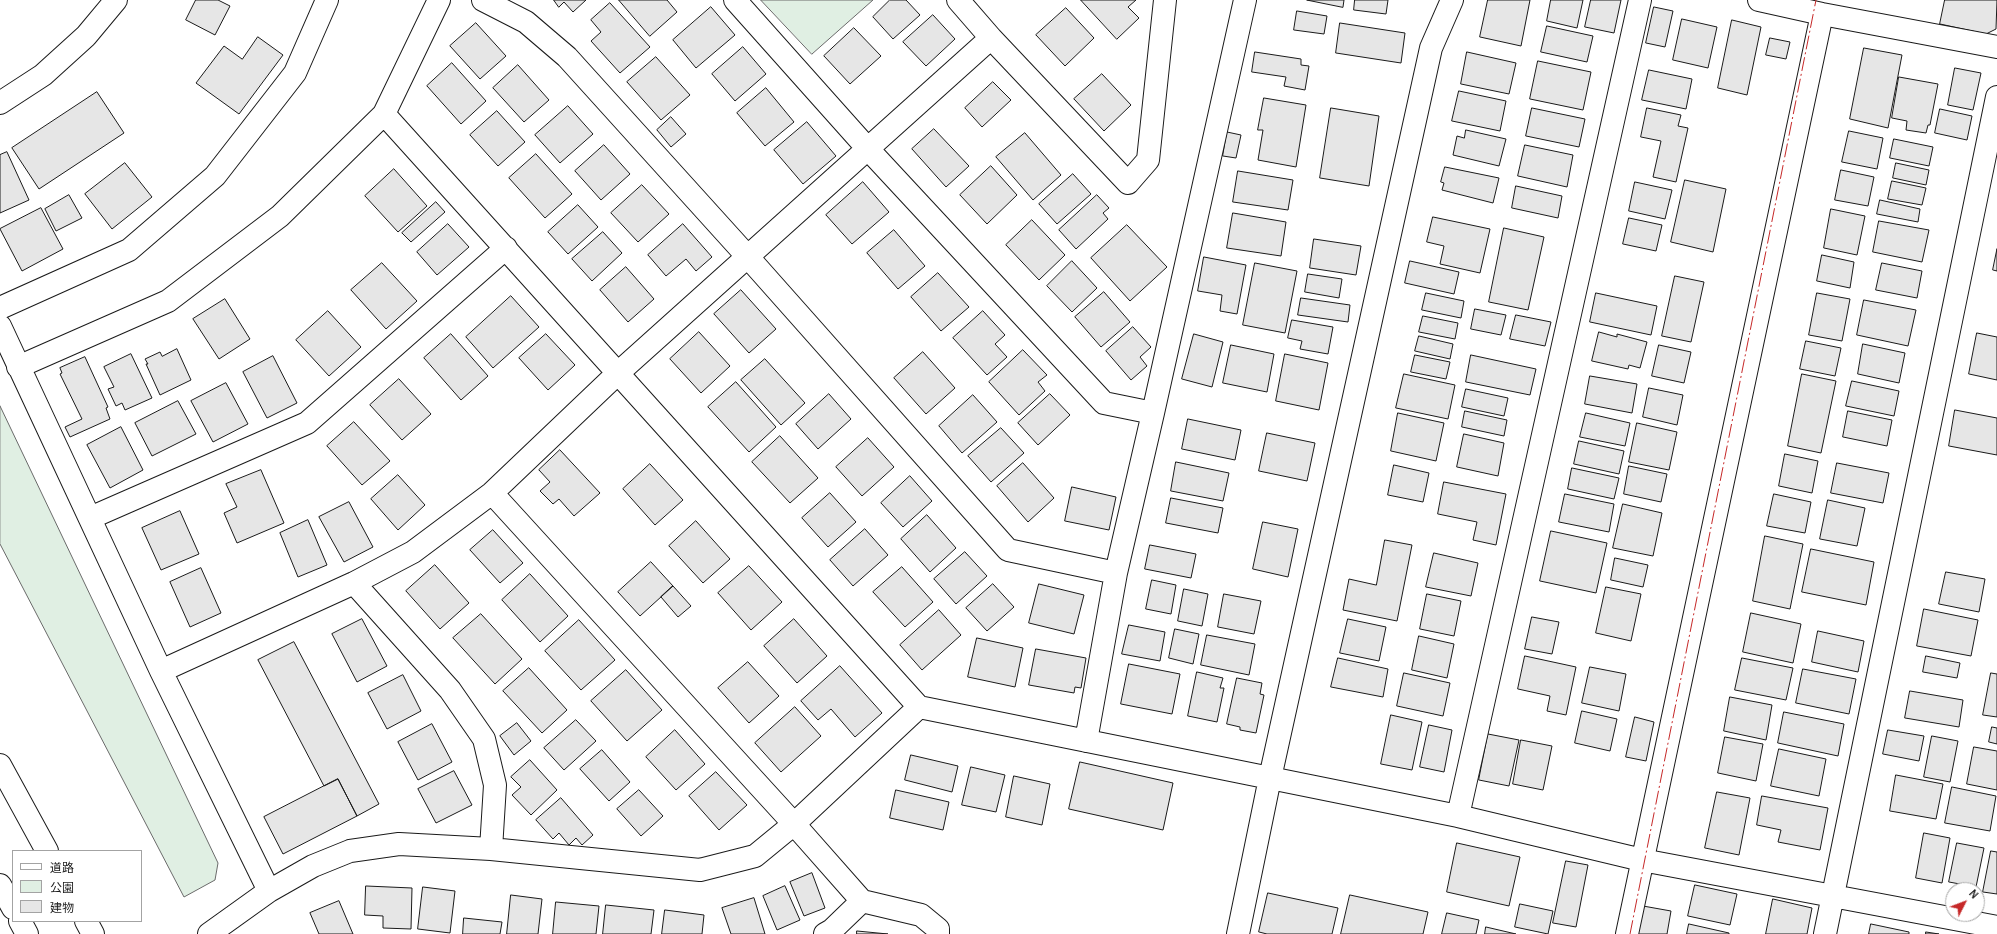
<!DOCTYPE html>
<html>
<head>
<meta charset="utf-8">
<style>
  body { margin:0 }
  #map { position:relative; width:1997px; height:934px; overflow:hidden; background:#fff; font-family:Karla,"Noto Sans JP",sans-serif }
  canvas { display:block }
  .legend { position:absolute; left:12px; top:850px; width:130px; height:72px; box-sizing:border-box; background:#fff; border:1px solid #a3a3a3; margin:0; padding:5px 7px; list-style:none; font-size:12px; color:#1a1a1a }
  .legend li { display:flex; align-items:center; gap:8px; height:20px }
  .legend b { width:20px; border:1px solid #a3a3a3 }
  .north { position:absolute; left:1945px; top:882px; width:40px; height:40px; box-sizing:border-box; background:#fff; border:1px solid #a3a3a3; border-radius:50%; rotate:48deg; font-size:11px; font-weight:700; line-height:16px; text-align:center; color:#1a1a1a }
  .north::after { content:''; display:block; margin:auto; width:14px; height:18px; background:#c62828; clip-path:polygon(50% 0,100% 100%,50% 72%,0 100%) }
</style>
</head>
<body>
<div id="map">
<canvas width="1997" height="934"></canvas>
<ul class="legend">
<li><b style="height:5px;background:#fff"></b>道路</li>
<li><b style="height:11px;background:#e0efe3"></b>公園</li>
<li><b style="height:11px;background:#e6e6e6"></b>建物</li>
</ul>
<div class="north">N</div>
</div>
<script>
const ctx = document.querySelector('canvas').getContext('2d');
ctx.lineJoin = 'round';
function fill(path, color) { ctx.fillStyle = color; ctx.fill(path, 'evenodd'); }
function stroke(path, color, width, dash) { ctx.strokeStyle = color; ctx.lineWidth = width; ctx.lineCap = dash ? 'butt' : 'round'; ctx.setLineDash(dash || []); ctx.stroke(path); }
const green = new Path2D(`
  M761,0H873L812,54Z
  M0,406L218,863L215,880L184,897L0,544Z`);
fill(green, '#e0efe3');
stroke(green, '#6a6a6a', 1);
const building = new Path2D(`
  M196,0H218L230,6L215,35L186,20Z
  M554,0H586L573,12L564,2L559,7Z
  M619,0H667L677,12L650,36Z
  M890,0H906L920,15L893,39L873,17Z
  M1081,0H1136L1128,7L1139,18L1117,39Z
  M1307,0H1344L1343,7Z
  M1355,0H1388L1386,14L1354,10Z
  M1488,0H1530L1521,46L1480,37Z
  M1551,0H1583L1577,28L1547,21Z
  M1591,0H1621L1614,33L1585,27Z
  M1945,0H1997L1996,29L1986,34L1940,24Z
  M610,3L650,47L620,73L591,41L601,32L591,20Z
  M711,7L735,35L696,68L673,40Z
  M1654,7L1673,11L1665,47L1646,43Z
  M1066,8L1094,38L1065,66L1036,35Z
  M1297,11L1327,16L1324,34L1294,30Z
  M933,15L955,39L926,66L903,42Z
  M1682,19L1717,27L1708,68L1673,60Z
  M1732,20L1761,27L1747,95L1718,88Z
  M476,23L506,56L480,79L450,46Z
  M1340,23L1405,33L1401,63L1336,53Z
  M1547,26L1593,36L1587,62L1541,52Z
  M854,28L881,56L850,84L824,56Z
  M258,37L283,55L239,114L196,83L224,46L242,59Z
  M1770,38L1790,42L1786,59L1766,55Z
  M743,47L766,74L735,101L712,74Z
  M1864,48L1902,55L1888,128L1850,119Z
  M1255,52L1301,59V65L1309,66L1305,90L1284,86L1286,77L1252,72Z
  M1467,52L1516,63L1509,94L1461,84Z
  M656,57L690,95L661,120L627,82Z
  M1538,61L1591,72L1583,110L1530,99Z
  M452,63L486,101L461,124L427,86Z
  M518,65L549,100L524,122L493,88Z
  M1955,68L1981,73L1973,110L1948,105Z
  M1649,70L1692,79L1686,109L1642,100Z
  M1102,74L1131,105L1104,131L1074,99Z
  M1899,77L1938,84L1930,125H1928L1926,133L1906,130L1907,121L1892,118Z
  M993,82L1011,100L982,127L965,108Z
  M766,88L794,122L765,146L737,113Z
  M1459,91L1506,101L1500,131L1452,121Z
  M97,92L124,133L39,189L12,148Z
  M1264,98L1306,105L1296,167L1258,160L1263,130H1258Z
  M568,106L593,134L560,163L535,135Z
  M1331,108L1379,116L1369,186L1320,178Z
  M1532,108L1585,119L1579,147L1526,136Z
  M1647,108L1681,115L1678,126L1688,128L1676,182L1653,177L1661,141L1641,137Z
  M1940,109L1972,116L1967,140L1935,133Z
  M497,111L525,142L498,166L470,135Z
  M671,117L686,134L671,147L657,130Z
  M807,122L836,156L803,184L774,150Z
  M934,129L969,166L946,187L912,149Z
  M1466,130L1506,139L1499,166L1453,155L1457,136L1464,138Z
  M1849,131L1883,138L1877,169L1842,162Z
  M1227,132L1241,135L1236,158L1223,156Z
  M1025,133L1061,175L1033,200L996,157Z
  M1894,139L1933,147L1929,166L1890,158Z
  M604,145L630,174L601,200L575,171Z
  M1525,145L1573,155L1567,187L1518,176Z
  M7,152L29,200L0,213V155Z
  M536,154L572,194L545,218L509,178Z
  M125,163L152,197L112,229L85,194Z
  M1896,163L1929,170L1926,185L1893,178Z
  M991,166L1017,195L987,224L960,195Z
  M1445,167L1499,178L1493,203L1442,190L1444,183L1441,182Z
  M394,169L427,206L398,232L365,196Z
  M1841,170L1874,177L1868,206L1835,200Z
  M1238,171L1293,180L1288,210L1233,202Z
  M1073,174L1091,194L1057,224L1039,204Z
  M1685,180L1726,189L1713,252L1671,242Z
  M1892,181L1926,188L1922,205L1888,199Z
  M863,182L889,212L852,244L826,215Z
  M1635,182L1672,190L1665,219L1629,211Z
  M642,185L669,214L638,242L611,213Z
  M1516,186L1562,196L1558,218L1512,208Z
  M69,195L82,218L56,231L45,209Z
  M1097,195L1109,208L1103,213L1108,219L1076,249L1059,230Z
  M1880,200L1920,209L1918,222L1877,214Z
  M436,202L445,212L411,242L402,233Z
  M578,205L598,227L568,254L548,232Z
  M41,208L63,249L22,271L0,229Z
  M1831,209L1865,216L1857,255L1824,248Z
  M1233,213L1286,222L1281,256L1227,248Z
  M1433,217L1490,229L1480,273L1440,264L1444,246L1427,242Z
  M1629,218L1662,225L1656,251L1623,244Z
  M1032,220L1065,255L1039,280L1006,245Z
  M1879,221L1929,230L1922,262L1873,252Z
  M448,224L469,247L437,275L417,252Z
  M683,224L712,257L696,271L686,259L666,276L648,255Z
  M1127,225L1167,267L1130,301L1091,258Z
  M1504,228L1544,237L1528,310L1489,302Z
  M894,230L925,266L898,289L867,253Z
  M603,232L622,253L592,281L572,259Z
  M1314,239L1361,246L1356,275L1310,268Z
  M1997,249V271L1993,270Z
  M1822,255L1854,262L1850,288L1817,281Z
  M1204,257L1246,265L1237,314L1220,311L1222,295L1198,291Z
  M1072,261L1097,288L1072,312L1047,286Z
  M1410,261L1459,272L1454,294L1405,283Z
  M382,263L417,301L386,329L351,290Z
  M1255,263L1297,271L1285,333L1243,325Z
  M1882,263L1922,271L1917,298L1876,290Z
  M626,267L654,299L628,322L600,290Z
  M938,273L969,307L941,331L911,297Z
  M1308,274L1342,279L1339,298L1305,292Z
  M1675,276L1704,282L1691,342L1662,336Z
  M741,290L776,329L749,353L714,314Z
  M1104,292L1130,322L1101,347L1075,317Z
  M1426,293L1464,301L1461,318L1422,310Z
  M1596,293L1657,306L1651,335L1590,322Z
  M1817,293L1850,299L1842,341L1809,335Z
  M511,296L539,327L493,368L466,337Z
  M1301,298L1350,305L1348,322L1298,315Z
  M225,299L250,339L219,359L193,319Z
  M1864,300L1916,310L1908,346L1857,335Z
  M1475,309L1506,315L1501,335L1471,329Z
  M328,311L361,347L329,376L296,340Z
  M983,311L1005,335L995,344L1007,357L987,375L953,338Z
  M1516,315L1551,322L1545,346L1510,339Z
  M1423,316L1458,323L1455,339L1419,332Z
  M1292,320L1333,327L1328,354L1300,349L1302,341L1288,338Z
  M1133,327L1151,347L1140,357L1147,366L1131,380L1106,351Z
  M699,332L730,366L701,393L670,359Z
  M1599,332L1617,337V334L1647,342L1640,368L1629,365L1628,369L1592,361Z
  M1977,333L1997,337V380L1969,374Z
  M451,334L488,376L461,400L424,358Z
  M546,334L575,365L548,390L519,358Z
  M1194,334L1223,342L1212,387L1182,379Z
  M1419,336L1453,344L1450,359L1415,351Z
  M1806,341L1841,348L1835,376L1800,369Z
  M1863,344L1905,353L1899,383L1858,374Z
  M1231,345L1274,354L1267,392L1223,383Z
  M1659,345L1691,352L1684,383L1652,376Z
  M177,349L191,380L160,395L146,364H148L145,359L160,352L162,356Z
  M1023,350L1047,375L1038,382L1045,391L1019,415L989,382Z
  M923,352L955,388L926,414L894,378Z
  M131,354L152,398L125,410L122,403L116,406L108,389L114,387L104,367Z
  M1285,354L1328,363L1319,410L1276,401Z
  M1415,355L1450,362L1446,379L1411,372Z
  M1471,355L1536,369L1530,395L1466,382Z
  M273,356L297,403L267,418L243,372Z
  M85,357L108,407L106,408L110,419L70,437L65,427L82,419L60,374L62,373L60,368Z
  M765,359L805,403L781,425L741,380Z
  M1404,374L1455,385L1448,419L1396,408Z
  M1802,374L1836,381L1821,453L1788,446Z
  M1590,376L1637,384L1632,413L1585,404Z
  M399,379L431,414L402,440L370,405Z
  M1852,381L1899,391L1894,416L1846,406Z
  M736,382L776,427L749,452L708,407Z
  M226,383L248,424L213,442L191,401Z
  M1649,388L1683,395L1677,425L1643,417Z
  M1466,389L1508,398L1504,416L1462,407Z
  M829,394L851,419L818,449L796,424Z
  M1050,394L1070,415L1038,445L1018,423Z
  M973,395L997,422L962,453L939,426Z
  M178,401L196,434L152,456L135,423Z
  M1955,410L1997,418V455L1949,446Z
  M1465,411L1507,420L1504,436L1462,427Z
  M1848,411L1892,420L1887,446L1843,437Z
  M1398,413L1444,423L1436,461L1391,451Z
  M1586,413L1630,423L1625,446L1580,437Z
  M1188,419L1241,430L1235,460L1182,449Z
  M354,422L390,461L362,485L327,446Z
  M1637,423L1677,432L1669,470L1629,462Z
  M121,427L143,470L110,488L87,445Z
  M1001,428L1024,453L991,482L968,456Z
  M1267,433L1315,443L1307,481L1259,471Z
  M1464,434L1504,443L1498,476L1457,467Z
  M780,436L818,478L790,503L752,462Z
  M868,438L894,467L862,496L836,467Z
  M1579,441L1624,451L1619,474L1574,464Z
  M560,450L600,493L574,516L559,499L553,504L540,491L550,482L539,470Z
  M1785,454L1818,461L1812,493L1779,486Z
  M1176,462L1229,473L1223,501L1171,491Z
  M1023,463L1054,498L1028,522L997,486Z
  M1837,463L1889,473L1883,503L1831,493Z
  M650,464L683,500L655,525L623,489Z
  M1394,465L1429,473L1423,502L1388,495Z
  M1629,466L1667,474L1661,502L1624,494Z
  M1572,468L1619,478L1614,499L1568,489Z
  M261,470L284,523L237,543L224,513L237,507L226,484Z
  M398,475L425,505L398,530L371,499Z
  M910,476L932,501L903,527L881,503Z
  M1444,482L1506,494L1496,545L1473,540L1477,522L1438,514Z
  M1072,487L1116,497L1109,530L1065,521Z
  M830,493L856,522L828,547L802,518Z
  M1565,494L1614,504L1609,532L1559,522Z
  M1774,494L1811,502L1805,533L1767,526Z
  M1171,498L1223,508L1218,533L1166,523Z
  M1828,500L1865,508L1857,546L1820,539Z
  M349,502L373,547L344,562L319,517Z
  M1623,504L1662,513L1653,556L1613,548Z
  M180,511L199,554L161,570L142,528Z
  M927,515L956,548L930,572L901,539Z
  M308,520L327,565L298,577L280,533Z
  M696,521L730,559L703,583L669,546Z
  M1263,522L1298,529L1288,577L1253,569Z
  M865,529L888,555L853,586L830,560Z
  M493,530L523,563L500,583L470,550Z
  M1551,531L1607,543L1596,593L1540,581Z
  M1765,536L1803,544L1790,609L1753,601Z
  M1385,540L1412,545L1397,621L1343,610L1349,579L1376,585Z
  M1150,545L1196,554L1191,578L1145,569Z
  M1811,549L1874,562L1866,605L1802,592Z
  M965,552L987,576L956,604L934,579Z
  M1434,553L1478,563L1471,596L1426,587Z
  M1615,558L1648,565L1643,587L1611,580Z
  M651,562L673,586L640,616L618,592Z
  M435,565L469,603L440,629L406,591Z
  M749,566L782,602L751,630L718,593Z
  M902,567L933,602L905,627L873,592Z
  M201,568L221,613L190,627L170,582Z
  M1946,572L1985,579L1979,612L1939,604Z
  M530,574L568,616L540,642L502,600Z
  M1152,580L1176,585L1171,614L1146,609Z
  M993,584L1014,607L987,631L966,608Z
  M1039,584L1084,595L1074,634L1029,623Z
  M673,586L691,606L678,617L661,597Z
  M1606,587L1641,594L1631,641L1596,633Z
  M1184,589L1208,594L1202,626L1178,621Z
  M1224,594L1261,601L1254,634L1218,627Z
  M1427,594L1461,601L1454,636L1420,629Z
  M1924,609L1978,620L1971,656L1917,646Z
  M939,610L961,635L922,670L900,645Z
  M1751,613L1801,624L1793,663L1743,652Z
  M481,614L522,659L495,684L453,638Z
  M1532,617L1559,622L1552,654L1525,649Z
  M362,619L387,666L357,682L332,634Z
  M794,619L827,656L797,683L764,646Z
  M1348,619L1386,627L1379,661L1340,653Z
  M579,620L615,660L581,690L545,651Z
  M1129,625L1165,632L1160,661L1122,654Z
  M1175,629L1199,634L1193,664L1169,658Z
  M1818,631L1864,641L1858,672L1812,662Z
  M1207,635L1255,644L1249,675L1201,665Z
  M1419,636L1454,644L1447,678L1412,670Z
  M977,638L1023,648L1015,687L968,677Z
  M294,642L379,804L357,816L338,779L324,786L258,660Z
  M1036,649L1086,658L1081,688L1075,687L1074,693L1029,685Z
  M1525,656L1576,667L1566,715L1547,711L1550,696L1518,689Z
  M1926,656L1960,663L1957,678L1923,672Z
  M1338,658L1388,669L1383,697L1331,687Z
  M1742,658L1793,668L1786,700L1735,690Z
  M748,662L779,696L749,723L718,688Z
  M1129,664L1180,674L1172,714L1121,704Z
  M840,666L882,713L855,737L831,709L818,720L801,701Z
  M1590,667L1626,674L1619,711L1582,703Z
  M529,668L567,710L542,733L503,691Z
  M1803,669L1856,679L1849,714L1796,703Z
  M626,670L662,710L627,741L591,701Z
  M1197,672L1223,678L1220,688H1224L1217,722L1188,716Z
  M1404,673L1450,683L1443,716L1397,706Z
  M1991,673L1997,674V717L1983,715Z
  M403,675L421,711L387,729L368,693Z
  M1237,678L1262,683L1260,694L1264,695L1256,733L1240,730V727L1227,724Z
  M1910,691L1963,700L1959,727L1905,718Z
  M1730,697L1772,705L1766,740L1724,731Z
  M795,707L821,736L781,772L755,743Z
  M1582,711L1617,719L1610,751L1575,743Z
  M1784,712L1844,724L1838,756L1778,743Z
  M1391,715L1422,722L1412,770L1381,764Z
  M1635,717L1654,722L1646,761L1626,757Z
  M576,720L596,741L564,770L544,748Z
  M517,723L531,741L514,755L500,736Z
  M432,724L452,762L418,780L398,742Z
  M1429,725L1452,730L1444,772L1420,767Z
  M1992,727L1997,728V744L1989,742Z
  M675,730L705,764L676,790L646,757Z
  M1888,730L1924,736L1919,761L1883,754Z
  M1488,734L1519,740L1509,786L1479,780Z
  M1932,736L1958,741L1950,782L1924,777Z
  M1725,737L1763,744L1756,781L1718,773Z
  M1521,740L1552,746L1543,790L1513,784Z
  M1974,747L1997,751V790L1967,784Z
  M1779,749L1826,759L1819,796L1771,786Z
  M602,750L630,782L609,801L580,769Z
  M911,755L958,766L952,792L905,780Z
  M530,760L557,790L531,815L512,795L521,787L511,777Z
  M1080,762L1173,783L1163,830L1069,809Z
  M971,767L1005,775L996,812L962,805Z
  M454,771L472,805L436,823L418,789Z
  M716,772L747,805L719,830L689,796Z
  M1896,775L1943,784L1936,819L1890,811Z
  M1014,776L1050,784L1042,825L1006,817Z
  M338,779L357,816L283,854L264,817Z
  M1952,787L1996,796L1990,831L1945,823Z
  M639,790L663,816L641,836L617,809Z
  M896,790L949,802L943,830L890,818Z
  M1717,792L1750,798L1739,855L1705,848Z
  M1762,796L1828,808L1820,850L1778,842L1781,830L1757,825Z
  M561,798L593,835L582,845L576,838L569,845L559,833L553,839L536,820Z
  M1924,833L1950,838L1942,883L1916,878Z
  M1457,843L1520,857L1509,906L1447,892Z
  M1957,843L1984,848L1976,887L1949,882Z
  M1991,851L1997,852V894L1983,892Z
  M1566,861L1588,865L1576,927L1553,923Z
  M812,873L825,908L804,916L790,882Z
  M1695,885L1737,894L1730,925L1688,916Z
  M366,886L412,888L411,929L383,928V916L365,915Z
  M785,886L800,920L777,930L763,896Z
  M423,887L455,891L450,933L418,929Z
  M1268,893L1338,908L1332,934H1267L1259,932Z
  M511,895L542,899L538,934H507Z
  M1350,895L1428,912L1423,934H1341Z
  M754,898L765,934H731L722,908Z
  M1773,899L1812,908L1807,934H1766Z
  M339,901L353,934H319L310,913Z
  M556,902L599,906L596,934H553Z
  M1520,904L1553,911L1548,934L1515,927Z
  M606,905L654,910L651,934H603Z
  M1643,906L1671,911L1667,934H1638Z
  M665,910L704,915L702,934H662Z
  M1447,913L1479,920L1476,934H1442Z
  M464,918L502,922L500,934H463Z
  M1689,924L1729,933V934H1687Z
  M1871,924L1909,932V934H1869Z
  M1486,927L1516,934H1485Z
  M857,931L888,934H857Z
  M1926,932L1939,934H1926Z`);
fill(building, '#e6e6e6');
stroke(building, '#1a1a1a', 1);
const minor = new Path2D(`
  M483,0L526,22L567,57L747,256L1008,550L1116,573
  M735,0L868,149L1104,403L1153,413
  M1759,0L1822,14L1997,47
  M991,38L1128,183L1148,160L1165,0
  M0,103L43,75L86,36L116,0
  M384,114L919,707L1458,816L1642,860L1997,927
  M0,308L129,250L215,176L295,73L327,0
  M0,326L161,671L269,891
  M18,367L168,301L280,216L384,114L439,0
  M492,493L794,824L862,901
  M90,518L307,423L506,248
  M354,583L450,690L484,739L495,785L491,849
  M161,671L354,583L413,552L492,493L618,373L991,38L958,0
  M1086,741L1116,573L1153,413L1245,0
  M1458,816L1640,0
  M209,934L269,891L313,866L350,851L399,844L491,849L700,870L755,856L794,824L919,707
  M825,934L832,930L862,901L921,915L938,929V934
  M1238,934L1270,778L1431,48L1452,0
  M1627,934L1822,14
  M1825,934L1997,97`);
const highway = new Path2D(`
  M0,765L47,851
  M0,885L13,908
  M20,921L27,934
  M86,921L93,934`);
stroke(minor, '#1a1a1a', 24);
stroke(highway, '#1a1a1a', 24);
stroke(minor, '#fff', 22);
stroke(highway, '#fff', 22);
stroke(new Path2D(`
  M1630,934L1816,0`), '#c62828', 1, [14, 3, 2, 3]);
</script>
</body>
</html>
